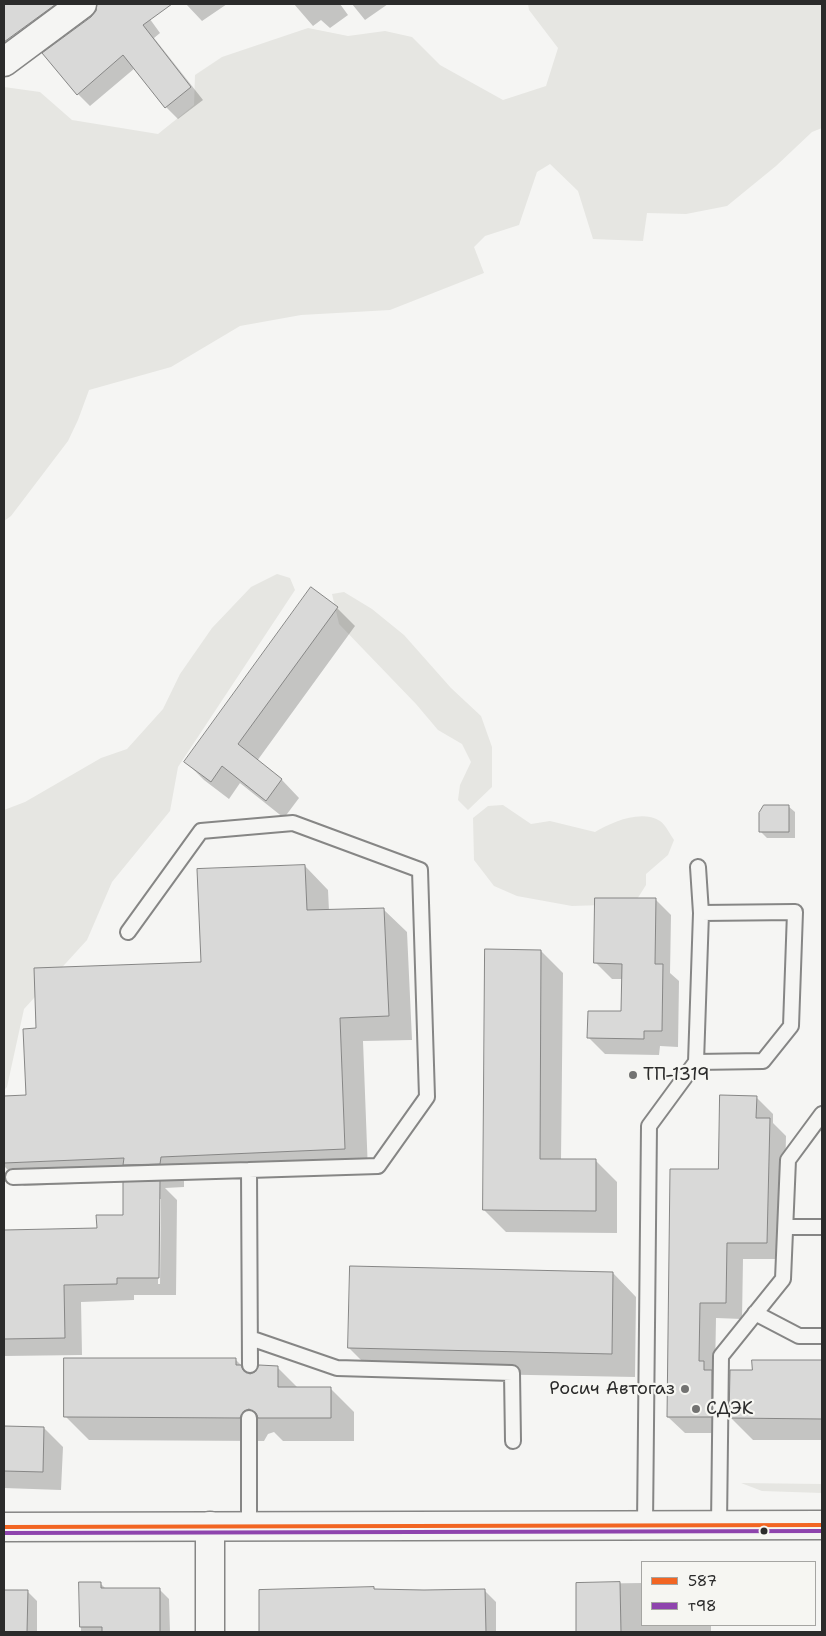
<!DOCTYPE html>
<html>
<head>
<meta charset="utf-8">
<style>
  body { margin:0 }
  #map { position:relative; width:826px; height:1636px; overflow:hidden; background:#f5f5f3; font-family:"Shantell Sans",sans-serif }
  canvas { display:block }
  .frame { position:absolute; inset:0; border:5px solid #2b2b2b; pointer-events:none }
  .legend { position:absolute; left:641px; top:1561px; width:175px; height:65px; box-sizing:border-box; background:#f6f6f2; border:1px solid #a5a5a2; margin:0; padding:6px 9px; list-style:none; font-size:15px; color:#2b2b2b }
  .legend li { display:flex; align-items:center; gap:10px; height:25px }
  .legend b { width:25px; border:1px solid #a5a5a2 }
</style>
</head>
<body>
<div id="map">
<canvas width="826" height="1636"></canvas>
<div class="frame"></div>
<ul class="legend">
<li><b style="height:6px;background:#f26522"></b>587</li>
<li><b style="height:6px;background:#8e44ad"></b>т98</li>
</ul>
</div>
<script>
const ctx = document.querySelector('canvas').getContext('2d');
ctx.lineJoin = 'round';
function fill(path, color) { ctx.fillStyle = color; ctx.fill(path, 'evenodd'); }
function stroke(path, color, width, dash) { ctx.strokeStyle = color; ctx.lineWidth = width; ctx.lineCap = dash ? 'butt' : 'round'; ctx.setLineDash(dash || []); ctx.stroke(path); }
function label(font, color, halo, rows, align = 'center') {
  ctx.font = font + ' "Shantell Sans",sans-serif'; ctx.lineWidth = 4.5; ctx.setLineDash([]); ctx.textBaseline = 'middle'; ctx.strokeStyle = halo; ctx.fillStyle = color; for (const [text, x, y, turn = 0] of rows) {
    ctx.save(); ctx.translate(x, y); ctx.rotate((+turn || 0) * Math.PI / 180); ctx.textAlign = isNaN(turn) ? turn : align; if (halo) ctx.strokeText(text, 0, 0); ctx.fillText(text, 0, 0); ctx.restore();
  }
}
fill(new Path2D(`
  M528,4H822V128L812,132L776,166L727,206L686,214L647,213L643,241L593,239L578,191L550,164L537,172L519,225L485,236L474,247L484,273L390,310L301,315L240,326L171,367L89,390L78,420L68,441L11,516L4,521V87L40,92L72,120L158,134L194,105L195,75L222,57L308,28L348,36L385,31L412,37L440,65L503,100L546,86L558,48L529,10Z
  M277,574L290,578L295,590L178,767L170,811L112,882L87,940L24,1009L7,1087L4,1090V810L25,802L101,758L127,749L163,709L180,674L212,628L251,587Z
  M344,592L372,609L404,635L451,688L481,716L492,747V787L468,810L458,800L460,785L471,762L462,744L438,730L416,704L339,624L332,594Z
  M503,805L531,824L550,821L595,832C612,822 641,809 660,821C665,824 670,834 674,840L668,855L646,874V885L634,904L572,906L517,896L494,886L474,860L473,818L488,806Z
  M741,1483L822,1484V1493L762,1491Z`), '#e6e6e2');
fill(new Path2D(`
  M4,4H85L16,55L4,43Z
  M99,4H139L160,33L154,38L203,100L178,119L166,107L135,68L90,106L78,94L92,17L97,11Z
  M186,4H227L202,21Z
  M294,4H340L348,15L330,28L321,20L313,26Z
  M352,4H388L365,20Z
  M337,608L355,626L257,761L282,780L299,798L284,818L240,783L229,799L204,780L186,762Z
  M788,806L795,812V838H767L761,832Z
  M305,866L328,890L329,911L383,909L407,932L412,1040L363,1041L368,1172L184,1180V1187L165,1188L177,1200L176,1295H134V1300L81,1302L82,1355L4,1356V1232L98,1229L124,1217L125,1182L24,1186L4,1166V1098L27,1097L38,1029L202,963ZM159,1199H161L160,1284H158Z
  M655,899L671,915L670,973L679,981L678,1047L660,1046L659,1055L605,1054L589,1038L622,1013L623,979H612L596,963Z
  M541,951L563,973L561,1160H595L617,1182V1233L506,1232L484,1210Z
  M756,1097L773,1114V1123L786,1136L783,1259H743L742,1319L716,1318L715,1374L728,1388L727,1433H685L668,1417L720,1171Z
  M613,1273L636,1297L635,1377L373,1372L349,1348Z
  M236,1360L251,1375L277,1367L298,1388H330L354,1412V1441H283L274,1432L268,1434L264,1441L89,1440L65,1416Z
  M753,1361H822V1440H753L730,1417L753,1371Z
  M4,1427L44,1428L63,1447L61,1490L4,1488Z
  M80,1583H100L107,1590L159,1589L169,1599L170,1632H81Z
  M642,1583V1625H711V1632H577V1584Z
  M4,1591H27L37,1601V1632H4Z
  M260,1591H485L496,1602V1632H261Z`), '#0003');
const building = new Path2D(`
  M4,4H56L4,42Z
  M97,4H172L143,25L191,87L165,108L123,55L77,95L42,53L91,17L96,11Z
  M311,587L338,607L238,744L282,779L266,801L222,766L211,782L184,762Z
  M764,805H789V832H759V813Z
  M305,865L307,910L384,908L389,1016L340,1018L345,1149L161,1157L160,1164L123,1165L124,1158L4,1163V1096L26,1095L23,1029L36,1028L34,968L201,962L197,869Z
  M595,898H656L655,964H663L662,1031H644V1039L587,1038L588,1011H621L622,964L594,963Z
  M485,949L541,950L540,1159H596V1211L483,1210Z
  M720,1095L757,1096L756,1118H770L767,1243H727L726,1303H700L699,1361H704V1370H712V1417H667L670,1169H718Z
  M160,1181L159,1278H117V1284L64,1285L65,1338L4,1339V1230L97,1228L96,1215H123V1182Z
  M350,1266L613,1272L612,1354L348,1348Z
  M64,1358H236V1365H241L243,1370L250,1374L255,1372L259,1365L278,1366V1387H331V1418H258L256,1413L249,1409L244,1411L240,1418L64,1417Z
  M752,1360H822V1419L729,1418L730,1370H752Z
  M4,1426L44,1427L43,1472L4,1471Z
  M79,1582H101V1588H160V1632H102V1627H80Z
  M620,1582L621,1632H576V1583Z
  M374,1587V1589L424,1590L485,1589L486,1632H259V1590Z
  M4,1590H28L27,1632H4Z`);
fill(building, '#d9d9d8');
stroke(building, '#868685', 1);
const service = new Path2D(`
  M128,932L201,831L293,823L420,870L427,1097L378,1166L249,1170
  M696,1062L763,1061L791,1026L795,912L701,913
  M13,1177L249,1170L250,1365
  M786,1227H822
  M755,1313L799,1336H822
  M250,1338L337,1368L512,1373L513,1441
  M645,1525L649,1126L696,1062L701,913L698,867
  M719,1525L721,1356L783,1279L788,1160L822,1114
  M249,1526V1418`);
const minor = new Path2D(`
  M4,62L82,4
  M210,1632V1526`);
const primary = new Path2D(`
  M4,1527L822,1525`);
stroke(service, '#868685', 18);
stroke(minor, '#868685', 31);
stroke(primary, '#868685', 31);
stroke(service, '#f5f5f3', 14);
stroke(minor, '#f5f5f3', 28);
stroke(primary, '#f5f5f3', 28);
stroke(new Path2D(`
  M4,1527L822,1525`), '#f26522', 4);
stroke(new Path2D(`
  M4,1533L822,1531`), '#8e44ad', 4);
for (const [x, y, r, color] of [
  [633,1075,5,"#727271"],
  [685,1389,5,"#727271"],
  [696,1409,5,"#727271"],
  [764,1531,4.5,"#2b2b2b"]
]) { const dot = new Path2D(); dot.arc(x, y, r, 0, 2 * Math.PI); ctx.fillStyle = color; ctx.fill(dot); stroke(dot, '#f6f6f2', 2); }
label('18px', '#2b2b2b', '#f6f6f2', [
  ["ТП-1319",643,1075],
  ["Росич Автогаз",675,1389,"right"],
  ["СДЭК",706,1409]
], 'left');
</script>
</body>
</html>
